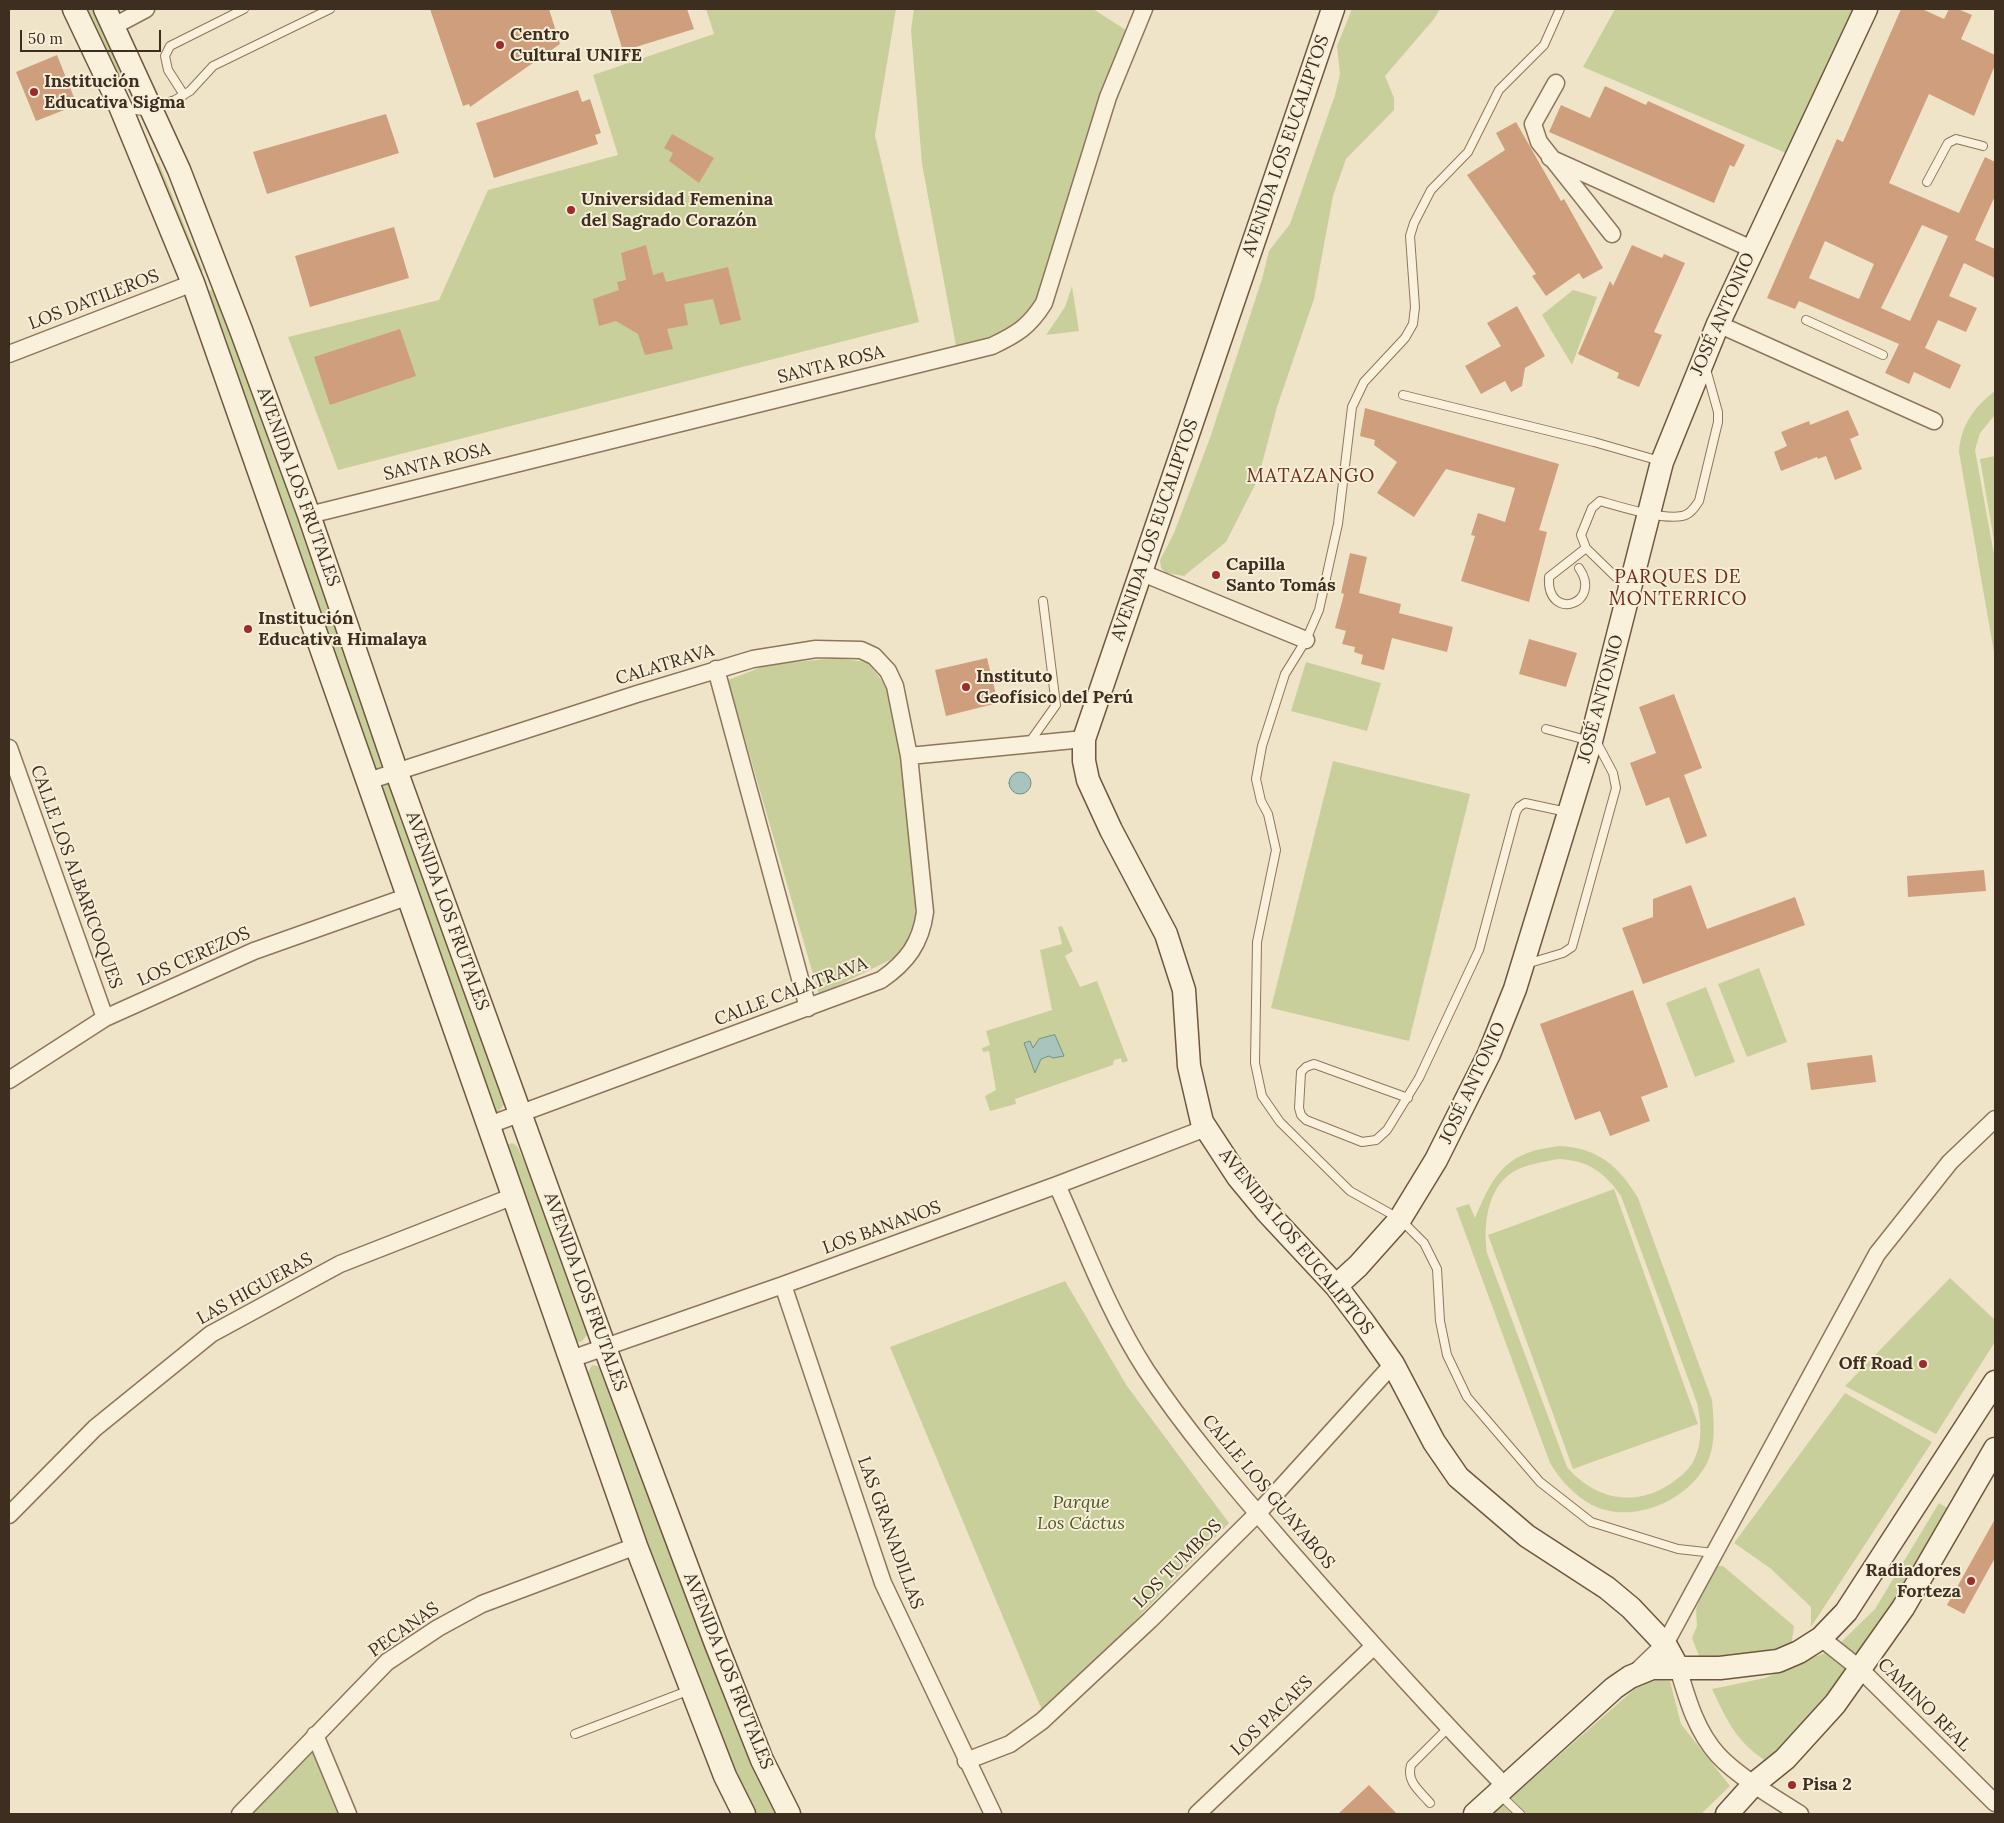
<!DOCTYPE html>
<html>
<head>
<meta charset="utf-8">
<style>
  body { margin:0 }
  #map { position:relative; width:2004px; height:1823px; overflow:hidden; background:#f0e4c8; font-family:Lora,serif }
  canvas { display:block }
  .frame { position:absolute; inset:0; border:10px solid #3d2e20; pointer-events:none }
  .scale { position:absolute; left:20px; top:30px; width:141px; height:22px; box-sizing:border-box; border:2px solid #3d2e20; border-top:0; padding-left:6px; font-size:15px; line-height:18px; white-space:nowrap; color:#3d2e20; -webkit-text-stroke:4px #f7eed8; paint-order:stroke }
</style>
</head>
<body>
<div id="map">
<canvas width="2004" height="1823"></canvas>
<div class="frame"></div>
<div class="scale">50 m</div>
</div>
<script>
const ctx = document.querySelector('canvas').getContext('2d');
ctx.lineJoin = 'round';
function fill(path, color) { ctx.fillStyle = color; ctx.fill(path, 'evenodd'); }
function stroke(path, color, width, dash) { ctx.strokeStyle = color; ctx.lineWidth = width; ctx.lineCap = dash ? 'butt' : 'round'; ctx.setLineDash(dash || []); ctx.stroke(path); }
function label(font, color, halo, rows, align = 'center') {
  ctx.font = font + ' Lora,serif'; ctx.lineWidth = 4; ctx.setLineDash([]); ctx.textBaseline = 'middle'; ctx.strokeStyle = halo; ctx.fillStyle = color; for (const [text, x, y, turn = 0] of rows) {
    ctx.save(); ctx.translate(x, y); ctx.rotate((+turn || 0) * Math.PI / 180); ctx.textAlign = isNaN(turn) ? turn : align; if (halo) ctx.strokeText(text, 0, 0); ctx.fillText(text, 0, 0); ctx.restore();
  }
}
fill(new Path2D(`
  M80,9H94L104,29L126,86L117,90Z
  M706,9H896L875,135L919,322L338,470L288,337L439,300L488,190L618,155L593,75L714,34Z
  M914,9H1093L1126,30L1091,129L1038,299L1014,327L987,340L956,346L922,164L911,30Z
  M1352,9H1440L1434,19L1385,76L1394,98V110L1346,159L1333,196L1314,299L1277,407L1258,479L1226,542L1184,576L1166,573L1161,568L1160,560L1174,533L1210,438L1262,279L1269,251L1290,224L1335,95L1340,74L1337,46Z
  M1615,9H1855L1786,153L1583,67Z
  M150,163H159L203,271L196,274Z
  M1072,286L1079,331L1046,335L1065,307Z
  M212,290L215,292L304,537L385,769L370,771L205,291Z
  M1573,290L1597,297L1572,365L1542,315Z
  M1995,391V415L1980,433L1975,450L1995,560V658L1959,452C1961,425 1974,407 1995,391Z
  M1995,456V547L1980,459Z
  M835,658L867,662L880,678L892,698L908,789L917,932L894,958L819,995L728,680L767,665Z
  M1306,662L1381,683L1367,731L1291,711Z
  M1333,761L1470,794L1409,1041L1271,1008Z
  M391,783L505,1104L498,1112H488L378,785Z
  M1062,926L1073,951L1065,956L1080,987L1097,981L1128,1061L1122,1063L1121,1058L1114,1060L1113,1065L1015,1099L1016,1104L990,1111L985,1096L996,1090L989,1051L983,1052L982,1048L990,1045L986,1031L1052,1010L1040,950L1062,944L1058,927Z
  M1759,968L1787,1042L1747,1057L1718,984Z
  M1706,987L1735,1062L1695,1077L1666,1003Z
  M512,1143L517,1146L536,1187L589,1333L581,1342L574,1341L504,1146Z
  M1560,1146C1598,1148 1619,1166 1638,1198L1712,1400C1714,1423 1717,1450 1703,1470C1681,1504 1629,1524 1592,1505C1575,1496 1560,1480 1550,1463L1456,1208L1469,1204L1475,1218C1494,1172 1508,1151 1560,1146ZM1558,1159C1588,1160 1604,1172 1621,1196L1697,1403C1701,1421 1703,1442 1694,1460C1688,1471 1680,1477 1670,1484C1634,1508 1594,1499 1567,1467L1487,1253C1483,1226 1487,1188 1513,1172C1526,1164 1544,1162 1558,1159Z
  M1614,1189L1698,1424L1573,1469L1488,1235Z
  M1950,1278L1995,1320V1342L1936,1434L1845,1386Z
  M1065,1281L1127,1386L1229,1523L1044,1715L890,1347Z
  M592,1365L602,1367L779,1814H757L733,1766L646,1540L587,1374Z
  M1845,1393L1932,1442L1811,1627V1607L1770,1568L1734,1543Z
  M1939,1503L1952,1511L1870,1643L1827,1701L1772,1765C1737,1743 1729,1725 1712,1689L1765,1678L1834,1649L1875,1609Z
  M1713,1566H1723L1794,1626L1791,1647C1761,1656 1730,1664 1699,1656L1692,1638L1697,1626L1696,1609Z
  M1645,1680L1670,1681L1681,1724L1730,1786L1701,1814H1492Z
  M313,1747L341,1814H247Z`), '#c9cf9b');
const water = new Path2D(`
  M1009 783a11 11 0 1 1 22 0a11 11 0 1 1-22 0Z
  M1055,1035L1064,1056L1053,1058L1049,1056L1041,1059L1035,1073L1024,1043L1030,1041L1033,1048L1039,1039Z`);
fill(water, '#a9c4bc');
stroke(water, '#6f938a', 1);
fill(new Path2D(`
  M430,9H549L560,44L470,107L469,104L463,106Z
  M610,9H687L694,29L623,51Z
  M1901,9H1922L1944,19L1949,9H1958L1972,15L1961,39L1995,55V65L1974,116L1929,94L1889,183L1959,213L1985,157L1995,162V196L1975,240L1995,249V278L1964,263L1949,296L1977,308L1966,332L1938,320L1925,348L1961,365L1950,389L1914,372L1909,384L1885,373L1899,344L1799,301L1795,309L1767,298L1837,139L1843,142ZM1922,225L1948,236L1910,321L1881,308ZM1825,241L1874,264L1859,299L1809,278Z
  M57,55L77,105L36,121L16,72Z
  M1605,86L1646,105L1648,101L1745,145L1734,167L1730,165L1714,203L1549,132L1561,105L1590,118Z
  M578,90L582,102L590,99L601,133L595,135L598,144L494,178L476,123Z
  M386,114L399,153L267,194L253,152Z
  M1516,122L1561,201L1564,199L1603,268L1583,279L1579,273L1546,296L1532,276L1536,274L1467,175L1505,150L1496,133Z
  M672,134L714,158L699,183L669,161L673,153L664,148Z
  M394,227L409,278L310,307L295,256Z
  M646,245L653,275L663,272L666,282L728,267L741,320L720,325L713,299L684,304L688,325L667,329L673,349L645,355L638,334L616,321L599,326L593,299L619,290L617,282L626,280L621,253Z
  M1632,245L1662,258L1664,254L1685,263L1654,332L1662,335L1639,387L1617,378L1619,373L1578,354L1610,281L1613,286Z
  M1517,306L1545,356L1525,368L1522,386L1511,392L1505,381L1481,394L1465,366L1501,346L1487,323Z
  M400,329L416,376L330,405L314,357Z
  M1365,408L1559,464L1539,530L1547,532L1529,602L1461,581L1475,536L1471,535L1478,513L1505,522L1515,488L1446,469L1414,517L1377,493L1397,462L1374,445L1375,440L1360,436Z
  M1848,410L1859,435L1850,439L1862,469L1835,480L1826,456L1818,459L1817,457L1781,471L1774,452L1787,446L1781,432L1809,421L1810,425Z
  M1350,553L1367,557L1359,593L1401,604L1399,613L1453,627L1447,652L1392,638L1384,670L1361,664L1363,655L1354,652L1355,647L1342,644L1346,631L1335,628L1344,594L1341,593Z
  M1529,639L1577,653L1566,687L1519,674Z
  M987,658L998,703L946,716L935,670Z
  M1674,694L1702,768L1684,775L1707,836L1686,844L1669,797L1646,806L1630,763L1656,753L1639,707Z
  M1984,870L1986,891L1908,897L1907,876Z
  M1691,885L1707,929L1795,897L1805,925L1643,984L1622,928L1653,917V899Z
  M1633,990L1668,1087L1641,1097L1650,1121L1610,1136L1600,1111L1575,1120L1540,1024Z
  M1872,1055L1876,1082L1811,1090L1807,1063Z
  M1995,1519V1558L1964,1614L1947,1605Z
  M1369,1785L1397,1814H1338Z`), '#cf9f7d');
const lane = new Path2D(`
  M1560,9L1544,45L1499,90L1468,152L1431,190L1414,223L1410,236L1415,307L1413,324L1405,338L1364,382L1352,407L1338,524L1319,610L1306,640L1285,674L1262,746L1256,779L1261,801L1268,814L1276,850L1257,942L1255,1063L1262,1096L1280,1122L1350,1191L1400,1219L1424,1243L1437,1269L1440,1321L1447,1355L1467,1397L1540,1482L1591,1522L1678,1549L1714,1553
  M184,95L168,70L165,56L170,46L244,9
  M126,109L144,111L175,100L190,91L213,66L330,9
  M1927,182L1948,143L1956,139L1983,146
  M1806,320L1883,355
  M1403,395L1594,442L1660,461
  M1579,568C1604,604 1546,623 1549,577L1586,548
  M1626,587L1586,548L1581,535L1592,508L1600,501C1621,507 1662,520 1682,516C1690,515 1695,507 1699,501L1718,422V412L1706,369
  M1546,729L1590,741
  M1029,743L1056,705L1043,601
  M1526,964L1563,953L1572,947L1616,788L1613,773L1596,741
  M1408,1098L1314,1064L1306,1067L1301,1072L1299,1108L1301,1115L1306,1120L1362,1142L1376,1140L1387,1130L1419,1078L1479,950L1516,812L1519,807L1525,803L1567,812
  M575,1734L690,1690
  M1499,1794L1520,1814
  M1430,1803C1420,1791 1406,1782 1411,1765L1449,1727`);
const street = new Path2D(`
  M114,26L146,9
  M1556,83L1533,124L1539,142L1612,234
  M1550,158L1752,249
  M1718,324L1934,421
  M9,354L193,283
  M309,515L992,346C1017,334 1029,327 1044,303L1108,97L1144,9
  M1140,572L1306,640
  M716,669L808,1008
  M9,748L105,1018
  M909,756L1084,739
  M368,781L637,694L753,659L816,649L861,650L874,656L888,671L895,686L909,756L925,912C921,943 907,962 881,980L489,1125
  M9,1080L105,1018L254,951L409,896
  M1057,1185C1085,1247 1109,1313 1146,1370C1188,1434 1240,1493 1290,1551C1360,1631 1431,1710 1505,1786
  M783,1285L883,1583L993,1814
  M571,1359L783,1285L1057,1185L1206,1128
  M9,1515L95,1428L211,1334L340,1264L514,1196
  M1821,1638L1860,1669L1995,1803
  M1678,1668C1687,1698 1696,1731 1718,1755C1736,1775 1776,1799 1800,1814
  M1635,1673L1665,1644L1877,1254L1950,1162L1995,1119
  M315,1735L348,1814
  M966,1761L1010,1744L1042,1721L1150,1620L1258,1513L1393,1364
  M240,1814L387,1662L438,1628L482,1604L636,1546
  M1197,1814L1374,1646`);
const secondary = new Path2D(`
  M74,9L120,106L193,283L636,1546L725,1776L744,1814
  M105,9L179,170L241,330L309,515L397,773L605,1348L716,1644L762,1760L789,1814
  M1333,9L1084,739V761L1088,780L1111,830L1166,934L1184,990L1189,1066L1202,1122L1238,1177L1267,1212L1336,1286L1364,1323L1393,1364L1434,1442L1458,1477L1527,1536L1607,1588L1631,1608L1665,1644L1678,1668
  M1336,1286L1358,1266L1400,1219L1436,1160L1489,1054L1515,989L1591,741L1662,462L1718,324L1866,9
  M1475,1814L1614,1688L1630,1677L1652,1668H1720L1778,1661L1799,1652L1821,1638L1846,1612L1995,1382
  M1727,1814L1754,1784L1785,1759L1835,1704L1903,1608L1995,1449`);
stroke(lane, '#8d765c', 10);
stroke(street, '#8d765c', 19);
stroke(secondary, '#6f573f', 25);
stroke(lane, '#faf1dc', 8);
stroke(street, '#faf1dc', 16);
stroke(secondary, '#faf1dc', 22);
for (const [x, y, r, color] of [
  [500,45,5,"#9e2a2b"],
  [34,92,5,"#9e2a2b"],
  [571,210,5,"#9e2a2b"],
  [1216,575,5,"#9e2a2b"],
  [248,629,5,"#9e2a2b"],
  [966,687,5,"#9e2a2b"],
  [1923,1364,5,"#9e2a2b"],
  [1971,1581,5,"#9e2a2b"],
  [1792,1785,5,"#9e2a2b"]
]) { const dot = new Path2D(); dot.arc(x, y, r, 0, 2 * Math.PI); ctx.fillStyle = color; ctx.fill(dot); stroke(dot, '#f7eed8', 2); }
label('bold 18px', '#3d2e20', '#f7eed8', [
  ["Centro",510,35],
  ["Cultural UNIFE",510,56],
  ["Institución",44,82],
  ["Educativa Sigma",44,103],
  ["Universidad Femenina",581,200],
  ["del Sagrado Corazón",581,221],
  ["Capilla",1226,565],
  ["Santo Tomás",1226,586],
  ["Institución",258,619],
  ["Educativa Himalaya",258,640],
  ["Instituto",976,677],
  ["Geofísico del Perú",976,698],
  ["Off Road",1913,1364,"right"],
  ["Radiadores",1961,1571,"right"],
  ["Forteza",1961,1592,"right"],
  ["Pisa 2",1802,1785]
], 'left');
label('18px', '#3d2e20', '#f7eed8', [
  ["AVENIDA LOS EUCALIPTOS",1286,146,-71],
  ["LOS DATILEROS",94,300,-21],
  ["JOSÉ ANTONIO",1723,314,-66],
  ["SANTA ROSA",831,365,-14],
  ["SANTA ROSA",437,462,-14],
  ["AVENIDA LOS FRUTALES",298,487,70],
  ["AVENIDA LOS EUCALIPTOS",1155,530,-71],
  ["CALATRAVA",665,665,-17],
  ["JOSÉ ANTONIO",1601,699,-75],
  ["CALLE LOS ALBARICOQUES",76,877,70],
  ["AVENIDA LOS FRUTALES",447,911,70],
  ["LOS CEREZOS",194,957,-24],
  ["CALLE CALATRAVA",791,992,-21],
  ["JOSÉ ANTONIO",1473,1083,-65],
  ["LOS BANANOS",882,1228,-20],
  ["AVENIDA LOS EUCALIPTOS",1296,1242,51],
  ["LAS HIGUERAS",255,1289,-29],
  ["AVENIDA LOS FRUTALES",585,1292,70],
  ["CALLE LOS GUAYABOS",1268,1492,50],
  ["LAS GRANADILLAS",890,1533,70],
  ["LOS TUMBOS",1178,1564,-45],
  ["PECANAS",404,1630,-35],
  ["AVENIDA LOS FRUTALES",728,1671,68],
  ["CAMINO REAL",1924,1705,45],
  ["LOS PACAES",1272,1716,-44]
]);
label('italic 18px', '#4d5a26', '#f7eed8', [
  ["Parque",1081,1503],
  ["Los Cáctus",1081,1524]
]);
ctx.letterSpacing = '1px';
label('19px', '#6b2e1e', '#f7eed8', [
  ["MATAZANGO",1311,477],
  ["PARQUES DE",1678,578],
  ["MONTERRICO",1678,600]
]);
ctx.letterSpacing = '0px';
</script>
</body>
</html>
